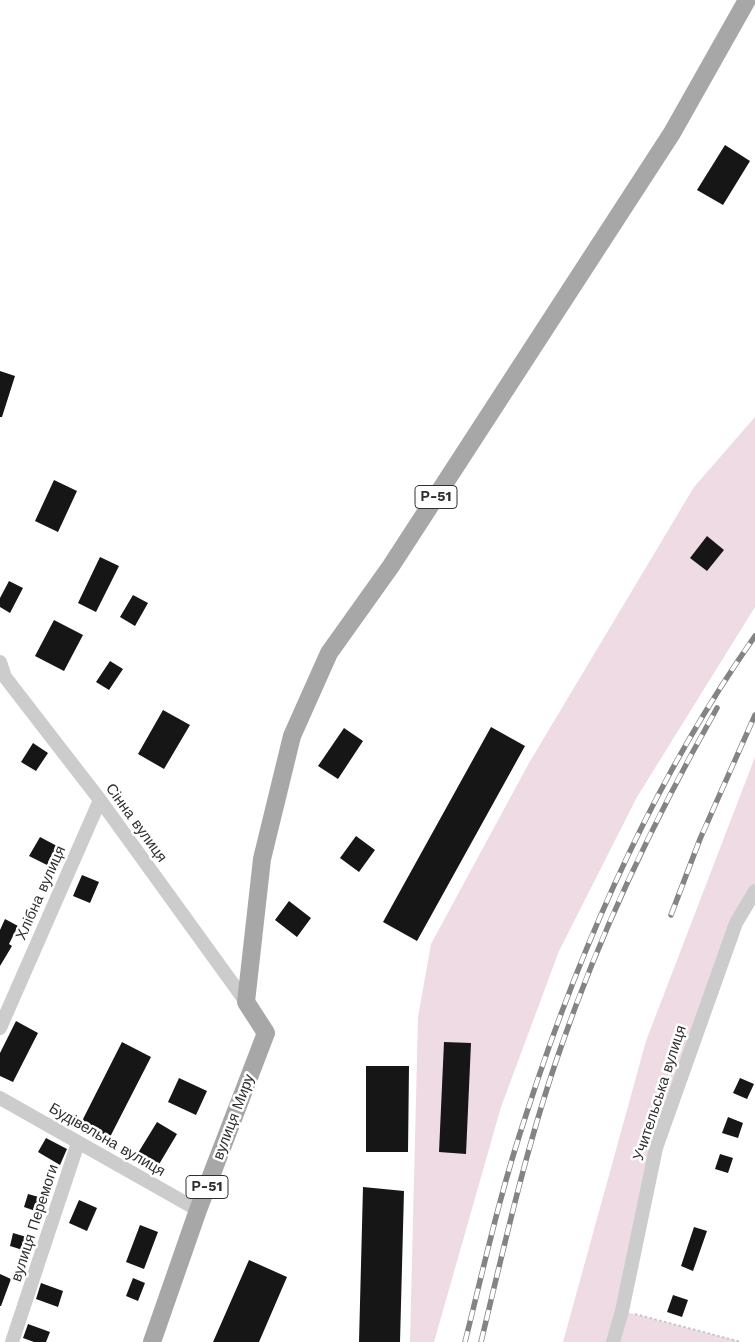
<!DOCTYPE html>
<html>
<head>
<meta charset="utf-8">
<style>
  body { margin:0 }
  canvas { display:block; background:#fff }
</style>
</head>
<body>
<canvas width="755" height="1342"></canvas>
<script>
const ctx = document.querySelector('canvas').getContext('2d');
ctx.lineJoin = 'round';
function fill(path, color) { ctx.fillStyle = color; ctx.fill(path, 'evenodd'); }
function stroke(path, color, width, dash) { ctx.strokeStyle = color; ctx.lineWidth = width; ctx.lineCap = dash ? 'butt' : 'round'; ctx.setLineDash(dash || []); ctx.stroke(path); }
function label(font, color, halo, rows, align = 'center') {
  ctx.font = font + ' "Work Sans",sans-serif'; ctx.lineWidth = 5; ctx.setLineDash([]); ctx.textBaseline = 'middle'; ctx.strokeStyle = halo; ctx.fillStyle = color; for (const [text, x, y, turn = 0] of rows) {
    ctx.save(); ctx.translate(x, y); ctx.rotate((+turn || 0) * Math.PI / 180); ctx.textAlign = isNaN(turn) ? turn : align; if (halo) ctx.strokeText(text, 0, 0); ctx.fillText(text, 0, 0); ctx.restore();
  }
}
fill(new Path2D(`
  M755,417V607L637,797L559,951L501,1107L434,1342H410L418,1017L431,944L529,763L694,487Z
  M755,757V891L656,1148L622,1311L741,1342H563L646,1041Z`), '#eedbe4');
fill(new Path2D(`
  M725,145L750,161L723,205L697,190Z
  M0,371L15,376L2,417H0Z
  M54,480L77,491L58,532L35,521Z
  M707,536L724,550L707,571L690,558Z
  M100,557L119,566L96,612L78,603Z
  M9,581L23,588L10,613L0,607V598Z
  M133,595L148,603L135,626L120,617Z
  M54,620L83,635L64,671L35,656Z
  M110,661L123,669L109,690L96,682Z
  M163,710L190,725L164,769L138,754Z
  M491,727L525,746L417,941L383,922Z
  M344,728L363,741L338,779L318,766Z
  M33,743L48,753L36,771L21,762Z
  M356,836L375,850L359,872L340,858Z
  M40,837L57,846L47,865L29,856Z
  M82,875L99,882L90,903L73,896Z
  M289,901L311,918L297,937L275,920Z
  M5,919L18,926L9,944L12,946L0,966V930Z
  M16,1021L38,1033L13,1082L0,1076V1053Z
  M122,1042L151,1057L110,1137L81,1123Z
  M444,1042L471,1043L466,1154L439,1152Z
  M366,1066H409L408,1152H366Z
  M179,1078L207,1091L196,1115L168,1102Z
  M740,1078L754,1084L747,1099L733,1093Z
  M728,1117L743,1123L738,1138L722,1133Z
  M157,1122L177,1134L158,1166L138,1153Z
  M46,1138L67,1149L60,1165L38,1152Z
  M720,1154L733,1158L728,1173L715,1169Z
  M363,1187L404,1191L400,1342H359Z
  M28,1194L46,1199L41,1213L24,1207Z
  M79,1200L97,1208L87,1231L69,1223Z
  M140,1225L158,1232L144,1269L126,1262Z
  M694,1227L707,1231L693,1271L681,1266Z
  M13,1233L30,1238L26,1251L10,1246Z
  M249,1260L287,1277L259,1342H213Z
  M0,1274L11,1279L1,1306H0Z
  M133,1278L145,1283L138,1301L126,1296Z
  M41,1283L63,1291L58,1307L36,1299Z
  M673,1295L688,1300L682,1317L667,1312Z
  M28,1324L50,1332L46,1342H34L23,1338Z`), '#161616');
stroke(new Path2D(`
  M635,1314L741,1342`), '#c6c6c6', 2, [2.5, 2.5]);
stroke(new Path2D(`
  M0,662L5,677L100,800L246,1002
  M0,1028L100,800
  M0,1098L198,1210
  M12,1342L78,1143
  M613,1342L622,1311L656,1148L736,923L755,891`), '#ccc', 14);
stroke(new Path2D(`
  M152,1342L198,1210L266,1033L246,1002L262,859L292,736L329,653L391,566L672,133L747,0`), '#a7a7a7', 18);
const rail = new Path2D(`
  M671,915L700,839L755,715
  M465,1342C484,1266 501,1189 526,1115C580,947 653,781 755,636
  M481,1342C505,1243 527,1143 561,1047C602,928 655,818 717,708`);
stroke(rail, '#848484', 5.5);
stroke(rail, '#fff', 4, [11]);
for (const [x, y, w] of [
  [436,497,42],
  [207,1187,42]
]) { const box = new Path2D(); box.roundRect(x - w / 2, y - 11.5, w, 23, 4); ctx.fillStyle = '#fff'; ctx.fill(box); stroke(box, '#2f2f2f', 1); }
label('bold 14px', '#2f2f2f', null, [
  ["Р-51",436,497],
  ["Р-51",207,1187]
]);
label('15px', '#2f2f2f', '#fff', [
  ["Сінна вулиця",136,823,54],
  ["Хлібна вулиця",41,893,-66],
  ["Учительська вулиця",660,1093,-72],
  ["вулиця Миру",234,1117,-69],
  ["Будівельна вулиця",107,1140,30],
  ["вулиця Перемоги",35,1223,-72]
]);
</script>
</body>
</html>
